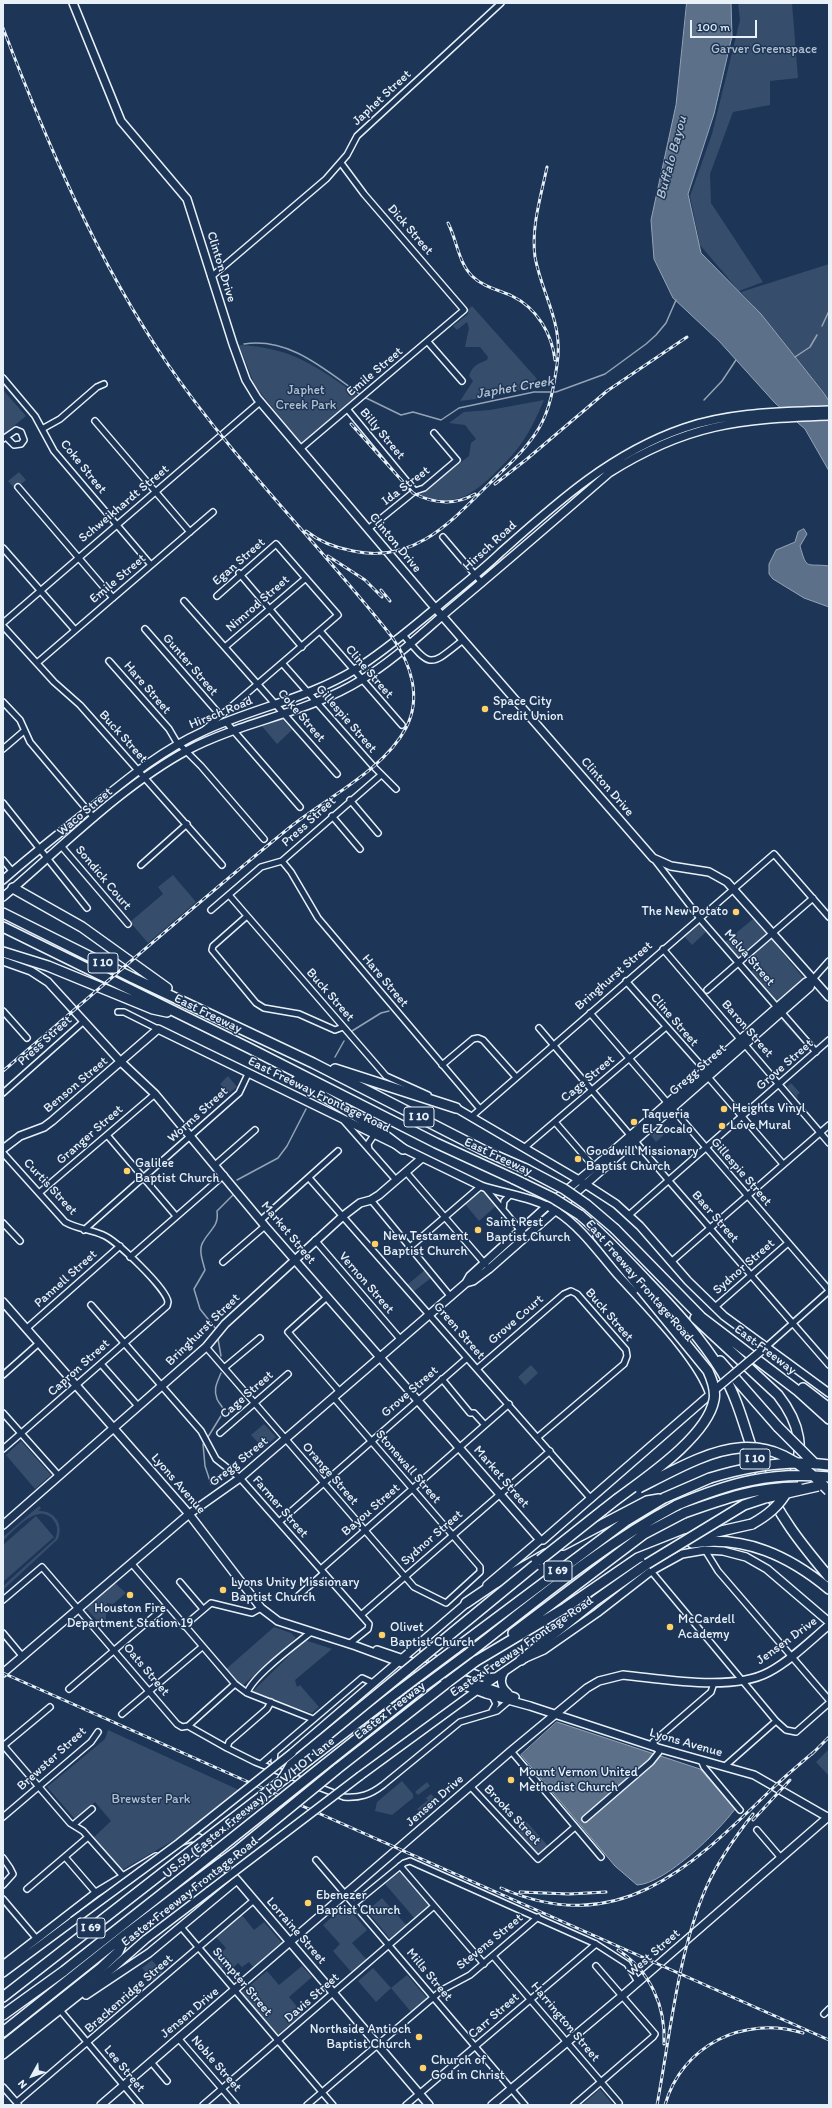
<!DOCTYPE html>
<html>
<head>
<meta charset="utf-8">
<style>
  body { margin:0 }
  #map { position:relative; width:832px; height:2108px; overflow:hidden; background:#1d3557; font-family:Itim,sans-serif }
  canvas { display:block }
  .frame { position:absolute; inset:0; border:4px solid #e8f1f8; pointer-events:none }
  .north { position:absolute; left:12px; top:2056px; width:40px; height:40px; -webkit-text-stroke:3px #1d3557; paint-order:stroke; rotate:230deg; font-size:11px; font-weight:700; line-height:16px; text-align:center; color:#e8f1f8 }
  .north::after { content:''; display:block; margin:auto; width:14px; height:18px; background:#e8f1f8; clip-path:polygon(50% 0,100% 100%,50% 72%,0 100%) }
  .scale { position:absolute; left:690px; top:20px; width:67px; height:18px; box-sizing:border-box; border:2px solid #e8f1f8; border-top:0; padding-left:5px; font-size:12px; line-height:14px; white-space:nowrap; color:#e8f1f8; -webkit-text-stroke:3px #1d3557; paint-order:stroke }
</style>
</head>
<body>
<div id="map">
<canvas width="832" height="2108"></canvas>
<div class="frame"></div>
<div class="north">N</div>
<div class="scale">100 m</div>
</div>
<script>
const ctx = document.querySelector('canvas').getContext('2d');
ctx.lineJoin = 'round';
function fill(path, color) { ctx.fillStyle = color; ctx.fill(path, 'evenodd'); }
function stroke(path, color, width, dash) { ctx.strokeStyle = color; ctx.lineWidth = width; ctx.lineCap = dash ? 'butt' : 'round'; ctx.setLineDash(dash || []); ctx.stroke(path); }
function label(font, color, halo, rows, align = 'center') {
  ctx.font = font + ' Itim,sans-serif'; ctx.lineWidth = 3; ctx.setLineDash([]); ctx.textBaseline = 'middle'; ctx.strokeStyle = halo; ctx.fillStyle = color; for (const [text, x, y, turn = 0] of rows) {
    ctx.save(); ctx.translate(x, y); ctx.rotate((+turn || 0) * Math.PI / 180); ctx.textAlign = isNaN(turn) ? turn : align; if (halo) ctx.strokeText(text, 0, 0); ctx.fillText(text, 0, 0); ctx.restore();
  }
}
fill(new Path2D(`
  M738,3H792L798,78L770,81V105L733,112L710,174L711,203L763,282L739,291L700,245L690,196L712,134L740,20Z
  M829,264V401L823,391L761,314L741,292Z
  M472,306L537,379L524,389L492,397L460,401L473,381L469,376C473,365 477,364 487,360L488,357L480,347H465L469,328L467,322L457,330L453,326L468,314V310Z
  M239,345C294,348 315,366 359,396L302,444L255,386Z
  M3,390L26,416L3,435Z
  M544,400C529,435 521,448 493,475C468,498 454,507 419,495L469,456L471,443L476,439L465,425L449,423L464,412L490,410Z
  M19,472L26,480L15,489L8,481Z
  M282,719L292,730L277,744L261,725Z
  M173,875L196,902L148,943L130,922L163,894L158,887Z
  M753,919L767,935L738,960L724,943Z
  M699,922L708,930L692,945L684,936L694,929Z
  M771,939L805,980L777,1004L750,972L759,965L752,956Z
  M784,1018L811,1048L809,1050L781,1020Z
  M228,1076L237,1087L229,1093L220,1084Z
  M791,1083L800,1093L797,1095L798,1099L787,1087Z
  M663,1123L669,1130L656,1142L650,1134Z
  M480,1192L488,1194L496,1206L479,1221L465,1204Z
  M425,1270L431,1278L413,1292L407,1285Z
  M531,1365L538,1373L525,1385L518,1377Z
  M264,1424L276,1437L263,1448L251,1435Z
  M21,1441L51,1475L35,1489L6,1455Z
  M39,1506L41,1508L38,1511C54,1510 64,1524 58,1539L3,1590V1586L55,1539C58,1532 58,1526 54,1521C39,1500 14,1531 3,1541V1537Z
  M36,1516L54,1537L3,1582V1545Z
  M116,1584L126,1593L113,1604L107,1603L105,1629L85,1607L111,1585Z
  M274,1627L291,1633L296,1638L242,1686L225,1670Z
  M305,1640L332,1649L295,1680L297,1687L300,1685L319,1707L312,1713L277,1702L253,1691Z
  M108,1730L239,1790L176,1839L122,1870L93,1838L111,1821L95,1802L75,1819L47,1787L105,1739Z
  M829,1749V1776L816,1762Z
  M402,1781L413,1794V1798L392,1815L375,1811L377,1802Z
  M427,1782L430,1786L418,1795L415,1792Z
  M431,1794L439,1803L423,1816L417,1809L428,1800L426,1798Z
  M527,1822L548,1846L538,1854L517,1830Z
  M401,1871L430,1906L416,1920L385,1884Z
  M382,1898L408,1927L392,1941L367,1911Z
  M346,1905L367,1930L352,1943L367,1960L352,1973L333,1951L340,1944L323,1925Z
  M242,1915L254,1930L264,1922L282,1943L254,1968L249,1962L242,1967L238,1963L231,1970L226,1965L221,1969L213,1960L226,1948L216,1937Z
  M152,1960L163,1973L153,1981L142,1968Z
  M302,1966L312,1977L289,1997L303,2014L277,2035L241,1993L267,1971L279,1985Z
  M373,1968L391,1988L407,1975L427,1998L411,2012L391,1988L376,2002L358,1981Z
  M600,2089L613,2105H582Z`), '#374d6c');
const water = new Path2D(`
  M687,3H731L732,36L714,114L688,194L701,253L761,314L823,392L829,401V471L805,429L775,403L719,341L673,298L654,259L651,220L676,105Z
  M804,529L807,534L800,546C807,571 806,563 829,566V607L804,598L773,579L769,574V564L776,550L795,542L798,532Z
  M557,1722L700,1769L735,1809C719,1831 665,1884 637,1885L615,1866L521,1755Z`);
fill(water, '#5d7089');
stroke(water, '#95a4b5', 1);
stroke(new Path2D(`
  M822,326L829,311
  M244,344C290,337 325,370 361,395
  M795,357L810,347L817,335
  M364,397L401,415L413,412L441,420L459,408L534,392H556L605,374L646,344L656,335L666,323L676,300
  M704,400L722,381L736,360
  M352,1031L381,1013L389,1011
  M335,1057L344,1041
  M237,1180L278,1158L287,1146L306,1109
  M216,1329L200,1309L194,1289L205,1270C203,1262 198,1250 203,1242C210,1229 219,1227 217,1211L234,1194
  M218,1339L221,1356
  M208,1437L224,1411C223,1406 219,1404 217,1399C213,1389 217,1383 221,1373
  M203,1444L205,1466L211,1484`), '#95a4b5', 1.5);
const street = new Path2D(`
  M211,277L326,179L347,155L357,136L501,3
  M428,342L462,381
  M3,378L35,416L54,451L151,565
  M348,410L415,491
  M95,421L190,532
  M42,429L60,419L97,387L104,384
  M3,439L16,430L21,432L24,440L21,444L14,445L6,437
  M300,449L464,310L364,194L341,163
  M18,487L113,598
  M368,529L415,491L424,488L457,460L434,433
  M443,537L482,583
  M3,548L75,630
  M239,573L302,647
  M184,601L337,774
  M3,623L260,402
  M3,626L54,682L80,705L222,865
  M145,629L220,715
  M320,631L402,725
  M404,636C432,669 430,666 463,640
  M225,647L306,578
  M109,661L169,729L176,741L201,766L264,839
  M37,663L213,512
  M282,663L373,766L396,789
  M3,702L20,720L30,742L94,818
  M226,722L300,807
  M204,730L338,615L276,544L217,596
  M3,749L24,731
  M350,800L378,833
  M3,803L87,908
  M332,816L360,849
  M62,847L128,924
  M654,859L702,921L816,1052
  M3,860L12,871
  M282,861L291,872L318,918L480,1109
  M141,865L187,824
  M229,895L386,1076L428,1095
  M211,910L261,867L282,861L381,775
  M247,916L213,946L212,950L256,1003L264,1008L299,1014L335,1030L343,1027
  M663,949L829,1143
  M813,979L829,961
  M626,981L705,1070L708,1077L783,1164
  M707,990L813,898
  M3,1011L27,1038
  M118,1012H124L158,1029
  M590,1013L829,1290
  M539,1028L669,1181L829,1365
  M442,1065L473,1039L478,1038L483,1040L516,1077
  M3,1093L84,1021
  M471,1117L774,854L829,917
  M344,1121L396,1180
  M555,1122L594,1167
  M107,1135L176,1216
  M524,1148L666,1027
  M369,1149L368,1144L374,1135
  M3,1153L65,1222C77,1229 90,1229 103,1235C116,1240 167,1289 168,1302L167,1306L3,1449
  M215,1165L255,1130
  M406,1172L486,1265
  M309,1178L591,1499
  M485,1188L526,1237
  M39,1193L155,1094
  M371,1200L451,1297
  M503,1209L504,1201L509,1196
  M629,1215L829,1040
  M261,1220L338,1151
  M3,1223L20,1241
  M84,1230L239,1093L248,1074
  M315,1240L401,1340
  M410,1247L481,1186
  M130,1257L224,1175
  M223,1262L265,1226
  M671,1262L829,1125
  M327,1297L288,1332L340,1392
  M91,1305L201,1431L216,1459L240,1478L369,1624L368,1629L349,1644
  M715,1307L788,1243
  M27,1328L120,1246
  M206,1347L414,1587L446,1603L480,1572V1567L334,1398
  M766,1347L829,1291
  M101,1364L138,1406
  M224,1368L260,1338
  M477,1369L564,1294L571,1291L577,1294L626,1350L627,1356L624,1364L538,1437
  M3,1375L39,1343
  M442,1379L470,1413H474L485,1425
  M3,1413L59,1476
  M220,1433L288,1374
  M279,1522L467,1358
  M705,1550L718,1571L829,1700
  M132,1564L235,1684L247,1693L313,1719
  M321,1569L509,1404
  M651,1571L776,1721L786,1730L796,1732L829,1703
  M180,1582L203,1609
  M298,1596L324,1573
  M3,1600L42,1567L177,1724L182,1727L188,1726
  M361,1615L550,1451
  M184,1626L211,1603L252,1613L261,1608
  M3,1633L23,1657
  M69,1689L166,1606
  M247,1693C253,1676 295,1645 311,1632
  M492,1696L496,1704L492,1711
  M122,1714L202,1647
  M188,1726L227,1748L255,1762L344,1797C360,1798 370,1795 383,1785L460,1722L497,1711L510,1700
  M188,1726L235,1684
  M3,1745L70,1823L83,1831L123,1876
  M3,1746L50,1707
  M227,1748L229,1742L267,1709L271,1702
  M511,1751L601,1857
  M275,1752L274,1761L277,1768
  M701,1760L704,1767L740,1810
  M261,1764L362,1678L373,1683
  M725,1766L776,1721
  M471,1787L538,1859L575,1827
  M3,1817L91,1742L98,1732
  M585,1819L651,1762L659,1752L653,1742L711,1692L714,1683
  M73,1825L92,1809
  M757,1830L781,1858
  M65,1857L96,1893
  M3,1858L10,1868L13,1874L3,1885
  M316,1860L525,2105
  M400,1866L484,1964
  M27,1889L88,1837
  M3,1899L36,1938
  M354,1904L404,1863L410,1861L596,1944L627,1964L638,1982
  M181,1927L333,2105
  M493,1956L619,2103
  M60,2010L140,2105
  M824,2014L829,2009
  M178,2038L236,2105
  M151,2062L167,2081
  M3,2087L18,2104
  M17,2102L254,1900
  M203,2105L434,1906
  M307,2105L442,1990L470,1975L538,1917
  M406,2105L596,1944
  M574,2105L653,2037L655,2034L596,1966`);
const secondary = new Path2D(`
  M73,3L121,121L187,199L233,344L246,380L257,398L430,602L653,858L671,866L709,872L727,882L829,997
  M3,880C31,855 61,832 90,809C126,780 160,751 202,732C252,708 308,699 356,669C385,651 410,629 437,607C458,589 480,572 500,553C556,503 611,453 684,428C731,412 780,412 829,410
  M3,897C61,848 121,786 188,750C243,721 308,713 361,680C393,661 421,634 449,610C503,565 556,519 609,473C687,424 739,419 829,416
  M3,961L31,971L48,982L121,1062L155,1094L265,1226L540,1540
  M456,1108L579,1180L616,1204L640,1226L688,1281L724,1316L829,1393
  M3,1149L20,1136L44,1127L52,1121L158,1029L481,1186C505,1194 534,1197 556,1211C581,1227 598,1252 617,1274C644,1304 699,1359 710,1395
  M466,1283L473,1281L489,1269L810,987L813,979
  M3,1302L189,1514L261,1608L278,1621L356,1646L486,1694L530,1706L658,1748L754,1775L829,1818
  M3,1525L206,1347L225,1324L343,1216L360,1203L371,1200L379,1195L422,1158
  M487,1585L540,1540H543L713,1392
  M428,1636L424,1650L431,1658L486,1678L495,1677
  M377,1650L515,1697
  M505,1671C499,1679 501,1687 508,1693
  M3,1673L189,1514L240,1478L466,1283L470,1276L546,1207L598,1164L806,982L813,979
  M292,1753L469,1601
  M360,1776L483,1686L521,1660L544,1650L597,1613L651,1571L682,1554L705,1550L723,1551L746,1557L767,1569L829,1622
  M182,1841L191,1838H199L237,1880L429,2105
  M3,1965L96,1893L156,1857
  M3,1973L73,1921
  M86,1995L149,1953L237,1880
  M3,2055L113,1968L146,1939L209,1891
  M101,2105L511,1751L587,1688L599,1681L623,1675C664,1679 732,1692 769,1672C790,1661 810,1641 829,1625
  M492,2105L622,1996L828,1817`);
const highway = new Path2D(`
  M13,888L82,927L167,988
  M3,913L133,978L313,1063L485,1151L526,1169
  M3,927L249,1048L436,1143L514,1179
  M3,952L48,966L153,1009L167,1012
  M335,1069L456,1108
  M297,1080L374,1127L403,1149
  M580,1215C605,1236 625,1258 647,1281C675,1310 701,1338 722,1372C741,1404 747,1440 761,1474C777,1514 802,1545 829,1577
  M615,1229L701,1317L798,1391L829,1419
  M598,1236L641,1289
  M695,1318L778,1395C800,1423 806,1450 791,1483
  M720,1361L778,1427
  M803,1388L829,1408
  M603,1510L617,1499
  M692,1543C745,1535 789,1556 829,1589
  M563,1545L647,1501L659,1499
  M466,1603L494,1584L546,1554
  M513,1633L644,1534L684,1513
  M455,1649L626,1521L664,1498L710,1478
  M469,1653C536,1601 602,1545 677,1505
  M521,1660L596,1600L647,1564
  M476,1661L565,1608L638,1558L686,1539L752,1524
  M310,1759L399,1691
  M324,1765L412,1695
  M337,1769L448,1682
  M3,1997L179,1860
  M3,2015L64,1971L191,1871
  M3,2032L126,1934L199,1879
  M3,2046L101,1968L118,1952L125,1936`);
stroke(street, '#e8f1f8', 8);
stroke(secondary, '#e8f1f8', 10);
stroke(highway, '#e8f1f8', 12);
stroke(street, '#1d3557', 5);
stroke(secondary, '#1d3557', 7);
stroke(highway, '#1d3557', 9);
const rail = new Path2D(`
  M3,28C48,145 96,259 167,363C234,461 319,544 392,637C411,664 422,697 406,728C383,771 326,798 289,828C192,907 98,990 3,1071
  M448,223C457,240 458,262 472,276C483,287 499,290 512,296C537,308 552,334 555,360
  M351,424L413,493C434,504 454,506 475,494
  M495,484L527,459L607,391L687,337
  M306,531C320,542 336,548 353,551C413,564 450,523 489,484C506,467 526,450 539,428C550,410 554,385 557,365C564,324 542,295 535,257C531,227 541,196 547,167
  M328,556L365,580L382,597
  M381,590L390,601
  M3,1673L829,2040
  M812,1754L829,1737
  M753,1820L790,1780
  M501,1888C622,1941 695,1863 776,1785C789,1773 802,1762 815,1751
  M520,1892L569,1894L606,1892
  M618,1950C650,1971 666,2006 664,2044
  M657,2105C670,2036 678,1952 706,1888C718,1861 735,1837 753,1814
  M665,2105C682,2045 744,2015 803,2033`);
stroke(rail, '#e8f1f8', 3);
stroke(rail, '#1d3557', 1.5, [4.5]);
const secondaryBridge = new Path2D(`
  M717,1388L761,1351
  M209,1891L360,1776
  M73,1921L179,1843L292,1753`);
const highwayBridge = new Path2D(`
  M526,1169L564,1189L587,1205L615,1229
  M514,1179L553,1198L580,1215
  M778,1427L815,1464
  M710,1478C749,1466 788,1459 829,1465
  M639,1488C713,1450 762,1419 829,1491
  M617,1499C645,1478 707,1437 714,1400C716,1390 712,1380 708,1371L641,1289
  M677,1505C729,1483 772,1471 829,1477
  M684,1513C723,1499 756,1487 798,1487
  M752,1524C768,1515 779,1506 788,1490
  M540,1560L603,1510
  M647,1564L744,1505L765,1498L818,1486
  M448,1682L476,1661
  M399,1691L455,1649
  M412,1695L469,1653
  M282,1780L291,1765L535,1565
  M179,1860L310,1759
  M191,1871L324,1765
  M199,1879L238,1850L337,1769`);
stroke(secondaryBridge, '#e8f1f8', 10, []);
stroke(highwayBridge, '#e8f1f8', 12, []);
stroke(secondaryBridge, '#1d3557', 7);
stroke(highwayBridge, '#1d3557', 9);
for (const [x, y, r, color] of [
  [485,709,4,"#ffd166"],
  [736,912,4,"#ffd166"],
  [724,1109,4,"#ffd166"],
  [634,1122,4,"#ffd166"],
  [722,1126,4,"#ffd166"],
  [578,1159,4,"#ffd166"],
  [127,1171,4,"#ffd166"],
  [478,1230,4,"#ffd166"],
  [375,1244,4,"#ffd166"],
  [223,1590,4,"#ffd166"],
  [130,1595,4,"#ffd166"],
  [670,1627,4,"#ffd166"],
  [382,1635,4,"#ffd166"],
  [511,1780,4,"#ffd166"],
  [308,1903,4,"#ffd166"],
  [419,2037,4,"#ffd166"],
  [423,2068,4,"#ffd166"]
]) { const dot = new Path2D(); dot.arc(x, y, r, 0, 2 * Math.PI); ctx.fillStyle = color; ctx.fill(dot); stroke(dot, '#1d3557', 1.5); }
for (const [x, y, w] of [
  [103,963,30],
  [419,1117,30],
  [755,1459,30],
  [558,1571,28],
  [91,1928,28]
]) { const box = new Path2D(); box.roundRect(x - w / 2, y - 10, w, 20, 3); ctx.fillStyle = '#1d3557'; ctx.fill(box); stroke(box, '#e8f1f8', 1); }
label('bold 12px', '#e8f1f8', null, [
  ["I 10",103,963],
  ["I 10",419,1117],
  ["I 10",755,1459],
  ["I 69",558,1571],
  ["I 69",91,1928]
]);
label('13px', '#b3c0ce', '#1d3557', [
  ["Garver Greenspace",764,50],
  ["Japhet",306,391],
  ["Creek Park",306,406],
  ["Brewster Park",151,1800]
]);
label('13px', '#e8f1f8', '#1d3557', [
  ["Japhet Street",382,98,-43],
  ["Dick Street",410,230,49],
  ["Clinton Drive",221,267,73],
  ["Emile Street",375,372,-40],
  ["Billy Street",382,434,50],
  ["Coke Street",83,467,51],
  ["Ida Street",406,486,-37],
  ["Schweikhardt Street",124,504,-40],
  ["Clinton Drive",395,543,50],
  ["Hirsch Road",490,546,-42],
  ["Egan Street",239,562,-41],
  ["Emile Street",118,579,-40],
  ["Nimrod Street",258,604,-41],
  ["Gunter Street",190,665,49],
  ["Cline Street",369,672,49],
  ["Hare Street",147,688,49],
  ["Hirsch Road",221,713,-22],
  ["Coke Street",301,716,49],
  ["Gillespie Street",346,719,49],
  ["Buck Street",123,737,48],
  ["Clinton Drive",607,787,49],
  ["Waco Street",85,812,-40],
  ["Press Street",309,822,-42],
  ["Sondick Court",103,878,50],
  ["Melva Street",749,958,49],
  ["Bringhurst Street",614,976,-41],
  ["Hare Street",385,981,50],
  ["Buck Street",330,995,49],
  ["East Freeway",208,1014,26],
  ["Cline Street",674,1020,49],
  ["Baron Street",747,1029,49],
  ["Press Street",45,1041,-42],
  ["Grove Street",785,1065,-41],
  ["Gregg Street",698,1070,-41],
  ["Cage Street",588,1079,-40],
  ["Benson Street",76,1085,-40],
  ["East Freeway Frontage Road",319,1095,26],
  ["Worms Street",198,1115,-42],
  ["Granger Street",90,1135,-41],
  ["East Freeway",498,1157,25],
  ["Gillespie Street",741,1172,49],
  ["Curtis Street",50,1187,47],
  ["Baer Street",715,1217,49],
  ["Market Street",288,1233,50],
  ["Sydnor Street",744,1267,-41],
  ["Pannell Street",66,1279,-42],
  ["East Freeway Frontage Road",639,1281,49],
  ["Vernon Street",366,1283,49],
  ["Buck Street",609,1315,49],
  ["Grove Court",516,1320,-41],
  ["Bringhurst Street",203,1330,-44],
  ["Green Street",459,1331,49],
  ["East Freeway",765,1350,37],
  ["Capron Street",79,1368,-42],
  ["Grove Street",410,1392,-41],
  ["Cage Street",247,1395,-41],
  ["Gregg Street",239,1462,-39],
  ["Stonewall Street",408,1467,49],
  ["Orange Street",330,1474,49],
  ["Market Street",501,1477,49],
  ["Lyons Avenue",178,1484,49],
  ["Farmer Street",280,1507,49],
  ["Bayou Street",371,1510,-41],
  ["Sydnor Street",432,1538,-41],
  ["Jensen Drive",787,1641,-36],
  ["Eastex Freeway Frontage Road",522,1647,-34],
  ["Oats Street",146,1670,50],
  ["Eastex Freeway",390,1711,-38],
  ["Lyons Avenue",686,1743,16],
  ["Brewster Street",52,1759,-42],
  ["Jensen Drive",435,1801,-41],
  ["US 59 (Eastex Freeway) HOV/HOT lane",249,1808,-39],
  ["Brooks Street",512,1815,47],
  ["Eastex Freeway Frontage Road",190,1892,-38],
  ["Lorraine Street",296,1931,49],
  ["Stevens Street",490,1942,-39],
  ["West Street",654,1953,-41],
  ["Mills Street",429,1975,50],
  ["Sumpter Street",242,1982,50],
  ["Brackenridge Street",129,1994,-41],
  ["Davis Street",312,1998,-41],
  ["Jensen Drive",190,2013,-40],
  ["Carr Street",494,2016,-41],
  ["Harrington Street",565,2022,50],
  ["Noble Street",216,2064,49],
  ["Lee Street",124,2069,50]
]);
label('13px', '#e8f1f8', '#1d3557', [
  ["Space City",493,702],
  ["Credit Union",493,717],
  ["The New Potato",728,912,"right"],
  ["Heights Vinyl",732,1109],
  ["Taqueria",642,1115],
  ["El Zocalo",642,1130],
  ["Love Mural",730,1126],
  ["Goodwill Missionary",586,1152],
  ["Baptist Church",586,1167],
  ["Galilee",135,1164],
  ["Baptist Church",135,1179],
  ["Saint Rest",486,1223],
  ["Baptist Church",486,1238],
  ["New Testament",383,1237],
  ["Baptist Church",383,1252],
  ["Lyons Unity Missionary",231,1583],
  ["Baptist Church",231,1598],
  ["Houston Fire",130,1609,"center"],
  ["Department Station 19",130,1624,"center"],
  ["McCardell",678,1620],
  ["Academy",678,1635],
  ["Olivet",390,1628],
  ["Baptist Church",390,1643],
  ["Mount Vernon United",519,1773],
  ["Methodist Church",519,1788],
  ["Ebenezer",316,1896],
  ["Baptist Church",316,1911],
  ["Northside Antioch",411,2030,"right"],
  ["Baptist Church",411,2045,"right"],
  ["Church of",431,2061],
  ["God in Christ",431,2076]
], 'left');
label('italic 14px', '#b7c4d1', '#1d3557', [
  ["Buffalo Bayou",672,158,-75],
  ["Japhet Creek",515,388,-10]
]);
</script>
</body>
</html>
